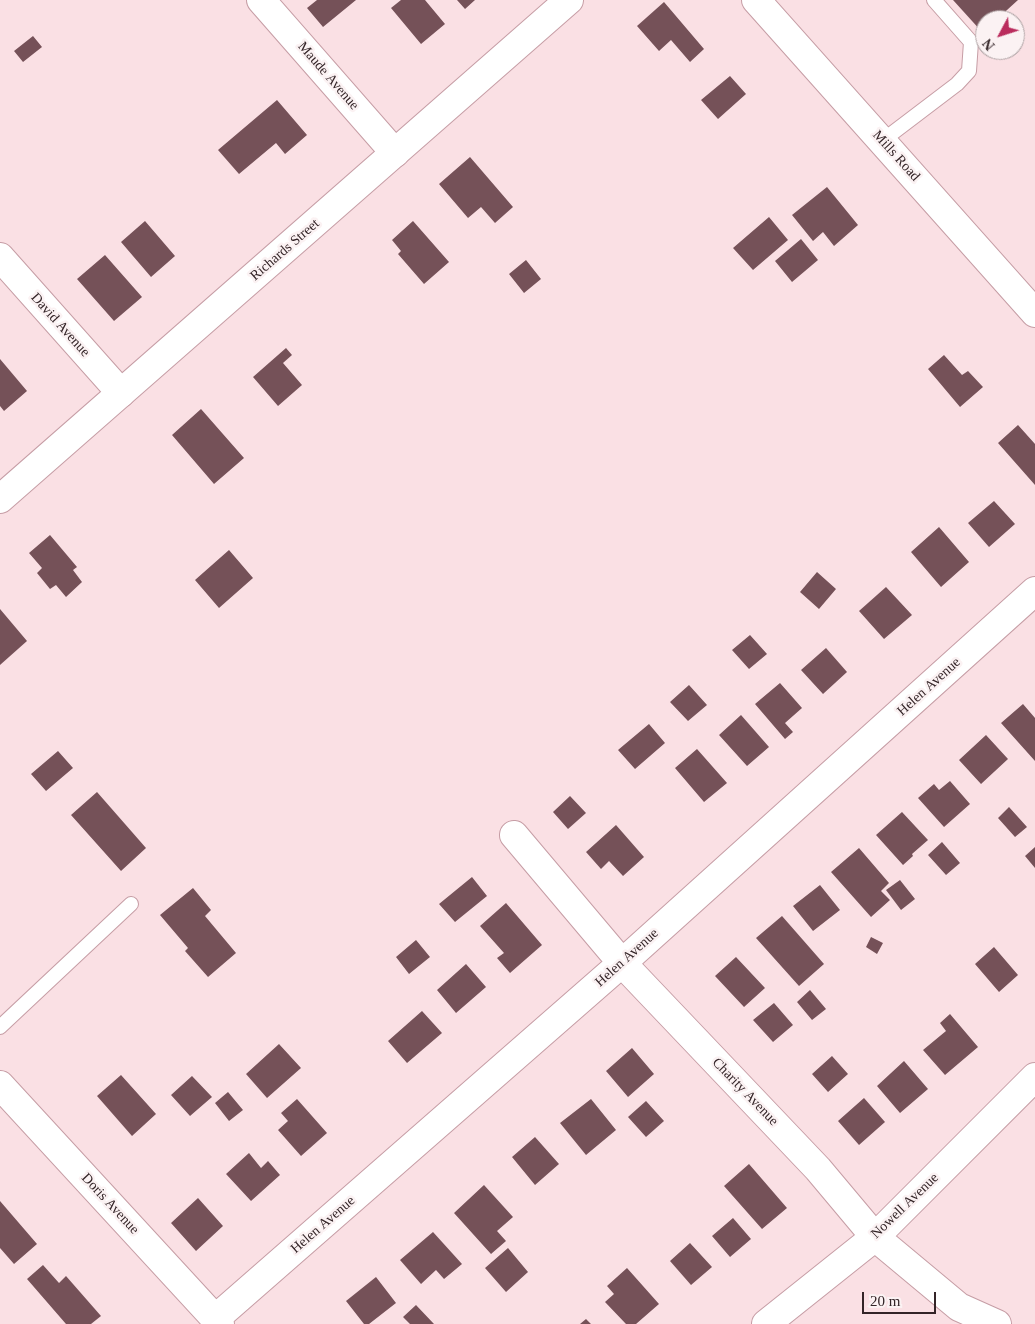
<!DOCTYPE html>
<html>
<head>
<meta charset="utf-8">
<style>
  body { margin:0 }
  #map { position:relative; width:1035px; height:1324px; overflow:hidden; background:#fae0e4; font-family:Georgia,serif }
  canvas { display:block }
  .north { position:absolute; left:975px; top:10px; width:50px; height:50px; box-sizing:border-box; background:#fbf2f3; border:1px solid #aba0a1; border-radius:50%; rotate:230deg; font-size:14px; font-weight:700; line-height:20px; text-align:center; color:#332427 }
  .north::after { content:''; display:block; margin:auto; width:18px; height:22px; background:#ba2c5d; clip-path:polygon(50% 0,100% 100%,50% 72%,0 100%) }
  .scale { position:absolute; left:862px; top:1292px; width:74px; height:22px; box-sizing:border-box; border:2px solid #332427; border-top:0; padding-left:6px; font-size:15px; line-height:18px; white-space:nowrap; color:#332427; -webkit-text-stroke:4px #fbf2f3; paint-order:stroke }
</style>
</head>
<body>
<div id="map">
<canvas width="1035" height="1324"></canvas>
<div class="north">N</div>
<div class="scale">20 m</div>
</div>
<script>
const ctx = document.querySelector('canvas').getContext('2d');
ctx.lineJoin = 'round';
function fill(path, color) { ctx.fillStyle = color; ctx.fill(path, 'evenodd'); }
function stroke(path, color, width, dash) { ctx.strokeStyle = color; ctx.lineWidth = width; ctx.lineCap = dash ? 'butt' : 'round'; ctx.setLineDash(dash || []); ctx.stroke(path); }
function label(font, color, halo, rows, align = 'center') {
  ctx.font = font + ' Georgia,serif'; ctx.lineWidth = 5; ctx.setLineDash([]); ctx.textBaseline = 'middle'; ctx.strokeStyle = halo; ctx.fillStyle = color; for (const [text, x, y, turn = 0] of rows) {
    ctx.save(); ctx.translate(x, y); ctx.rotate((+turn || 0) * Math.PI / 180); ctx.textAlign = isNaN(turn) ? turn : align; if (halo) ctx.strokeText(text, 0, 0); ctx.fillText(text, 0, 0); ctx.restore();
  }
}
fill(new Path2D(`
  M317,0H356L323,27L307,8Z
  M401,0H425L445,24L421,44L391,8Z
  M457,0H475L465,9Z
  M953,0H1018L996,20H985V29L982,32Z
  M664,2L704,49L690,62L671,40L659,51L637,26Z
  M33,36L42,47L23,62L14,51Z
  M730,76L746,94L718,119L701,100Z
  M277,100L307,135L285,154L276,143L239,174L218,150Z
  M470,157L513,207L495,223L481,207L468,218L439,184Z
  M827,187L858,225L834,246L823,232L813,241L792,215Z
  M769,217L788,240L753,270L733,248Z
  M145,221L175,256L151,277L121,242Z
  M413,221L449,262L424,284L398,254L401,251L392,240Z
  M801,239L818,260L792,282L775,261Z
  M105,255L142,297L114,321L77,279Z
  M526,260L541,279L524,293L509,274Z
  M286,348L292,355L283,363L302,385L278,406L253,377Z
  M944,355L962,375L968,371L983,387L960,407L928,369Z
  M0,359L27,391L4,411L0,406Z
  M201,409L244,458L214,484L172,435Z
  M1018,425L1035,444V485L998,443Z
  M994,501L1015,524L989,547L968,523Z
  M939,527L969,562L941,587L911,552Z
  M50,535L77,567L73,570L82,582L66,597L56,585L50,589L37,573L42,568L29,553Z
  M229,550L253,578L219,608L195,580Z
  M817,572L836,589L819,609L800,592Z
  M886,587L912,615L884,639L859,611Z
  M0,609L27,641L0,665Z
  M750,635L767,654L749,669L732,650Z
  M826,648L847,672L823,694L801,670Z
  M780,683L802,708L785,723L793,732L785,739L755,704Z
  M689,685L707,705L688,721L670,702Z
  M1023,704L1035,718V761L1001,723Z
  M741,715L769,747L747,766L719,735Z
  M649,724L665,743L635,769L618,750Z
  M986,735L1008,759L981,784L959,760Z
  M697,749L727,783L704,802L675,768Z
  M58,751L73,768L46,791L31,774Z
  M950,781L970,804L944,827L918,798L934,784L939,790Z
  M97,792L146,848L121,871L71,815Z
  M570,796L586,813L568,829L553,812Z
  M1009,807L1027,827L1015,837L998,818Z
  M902,812L928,840L912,854L913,856L903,865L876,835Z
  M616,825L644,857L623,876L609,861L601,869L586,852Z
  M942,842L960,863L946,875L928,855Z
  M1035,847V868L1025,856Z
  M859,848L889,883L881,891L890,900L871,917L831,872Z
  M472,877L487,896L455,922L439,904Z
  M900,880L915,899L901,910L886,890Z
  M820,885L840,910L813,931L793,906Z
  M193,888L211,910L205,916L236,953L208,977L185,951L188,948L160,915Z
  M506,903L542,945L510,973L497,958L504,953L480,926Z
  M782,916L824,964L799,986L756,938Z
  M871,937L883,943L877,954L866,947Z
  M416,940L430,957L409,974L396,957Z
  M994,947L1018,975L999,992L975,964Z
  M736,957L765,988L744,1007L715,976Z
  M466,964L486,987L456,1013L437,990Z
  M810,990L826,1009L812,1020L797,1002Z
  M774,1003L793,1025L773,1042L753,1020Z
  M422,1011L442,1033L407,1063L388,1041Z
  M950,1014L978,1047L945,1075L923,1050L946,1031L940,1023Z
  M279,1044L301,1068L267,1098L246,1074Z
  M632,1048L654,1074L628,1097L606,1071Z
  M832,1056L848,1074L828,1092L812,1074Z
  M904,1061L928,1089L900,1113L877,1086Z
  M121,1075L156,1114L132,1136L97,1096Z
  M192,1076L212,1097L190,1116L171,1095Z
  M228,1092L243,1110L229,1121L215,1103Z
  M864,1098L885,1122L859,1145L838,1121Z
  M297,1099L327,1133L301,1156L278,1130L288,1121L281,1113Z
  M591,1099L616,1130L586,1155L560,1123Z
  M646,1101L664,1121L646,1137L628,1117Z
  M535,1137L559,1164L535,1185L512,1157Z
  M249,1153L261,1168L268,1161L280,1175L251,1201L226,1174Z
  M749,1164L787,1208L762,1229L724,1186Z
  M484,1185L513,1217L497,1231L506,1241L491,1254L454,1213Z
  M198,1198L223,1226L196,1251L171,1223Z
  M0,1201L37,1244L14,1264L0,1248Z
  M733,1218L751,1239L730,1257L712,1236Z
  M433,1232L462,1264L444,1279L436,1270L421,1284L400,1260Z
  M690,1243L712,1267L691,1285L670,1261Z
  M508,1248L528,1272L506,1292L485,1268Z
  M43,1265L59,1283L66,1276L101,1316L91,1324H66L27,1279Z
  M627,1268L659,1304L636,1324H626L605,1302L614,1294L607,1286Z
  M376,1277L396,1303L369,1324H364L346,1301Z
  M416,1305L434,1324H410L403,1317Z
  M586,1319L591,1324H580Z`), '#755158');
const lane = new Path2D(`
  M882,141L957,84L969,71L971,42L934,0
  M0,1027L131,904`);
const street = new Path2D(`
  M261,0L395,153
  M0,257L121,393
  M514,835L622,963L818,1169L875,1237L959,1307L997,1324
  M0,1085L220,1324
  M215,1319L622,963L1035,591
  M766,1324L875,1237L1035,1077`);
const secondary = new Path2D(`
  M756,0L1035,313
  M0,499L569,0`);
stroke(lane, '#c69da5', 16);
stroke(street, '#c69da5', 30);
stroke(secondary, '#c69da5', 30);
stroke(lane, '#fff', 14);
stroke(street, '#fff', 28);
stroke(secondary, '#fff', 28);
label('14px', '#332427', '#fbf2f3', [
  ["Maude Avenue",328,76,49],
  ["Mills Road",896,156,48],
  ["Richards Street",285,250,-41],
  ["David Avenue",60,325,48],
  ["Helen Avenue",929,687,-42],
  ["Helen Avenue",627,958,-42],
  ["Charity Avenue",745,1092,46],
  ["Doris Avenue",110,1204,47],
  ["Nowell Avenue",905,1206,-44],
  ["Helen Avenue",323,1225,-41]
]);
</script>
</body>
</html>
